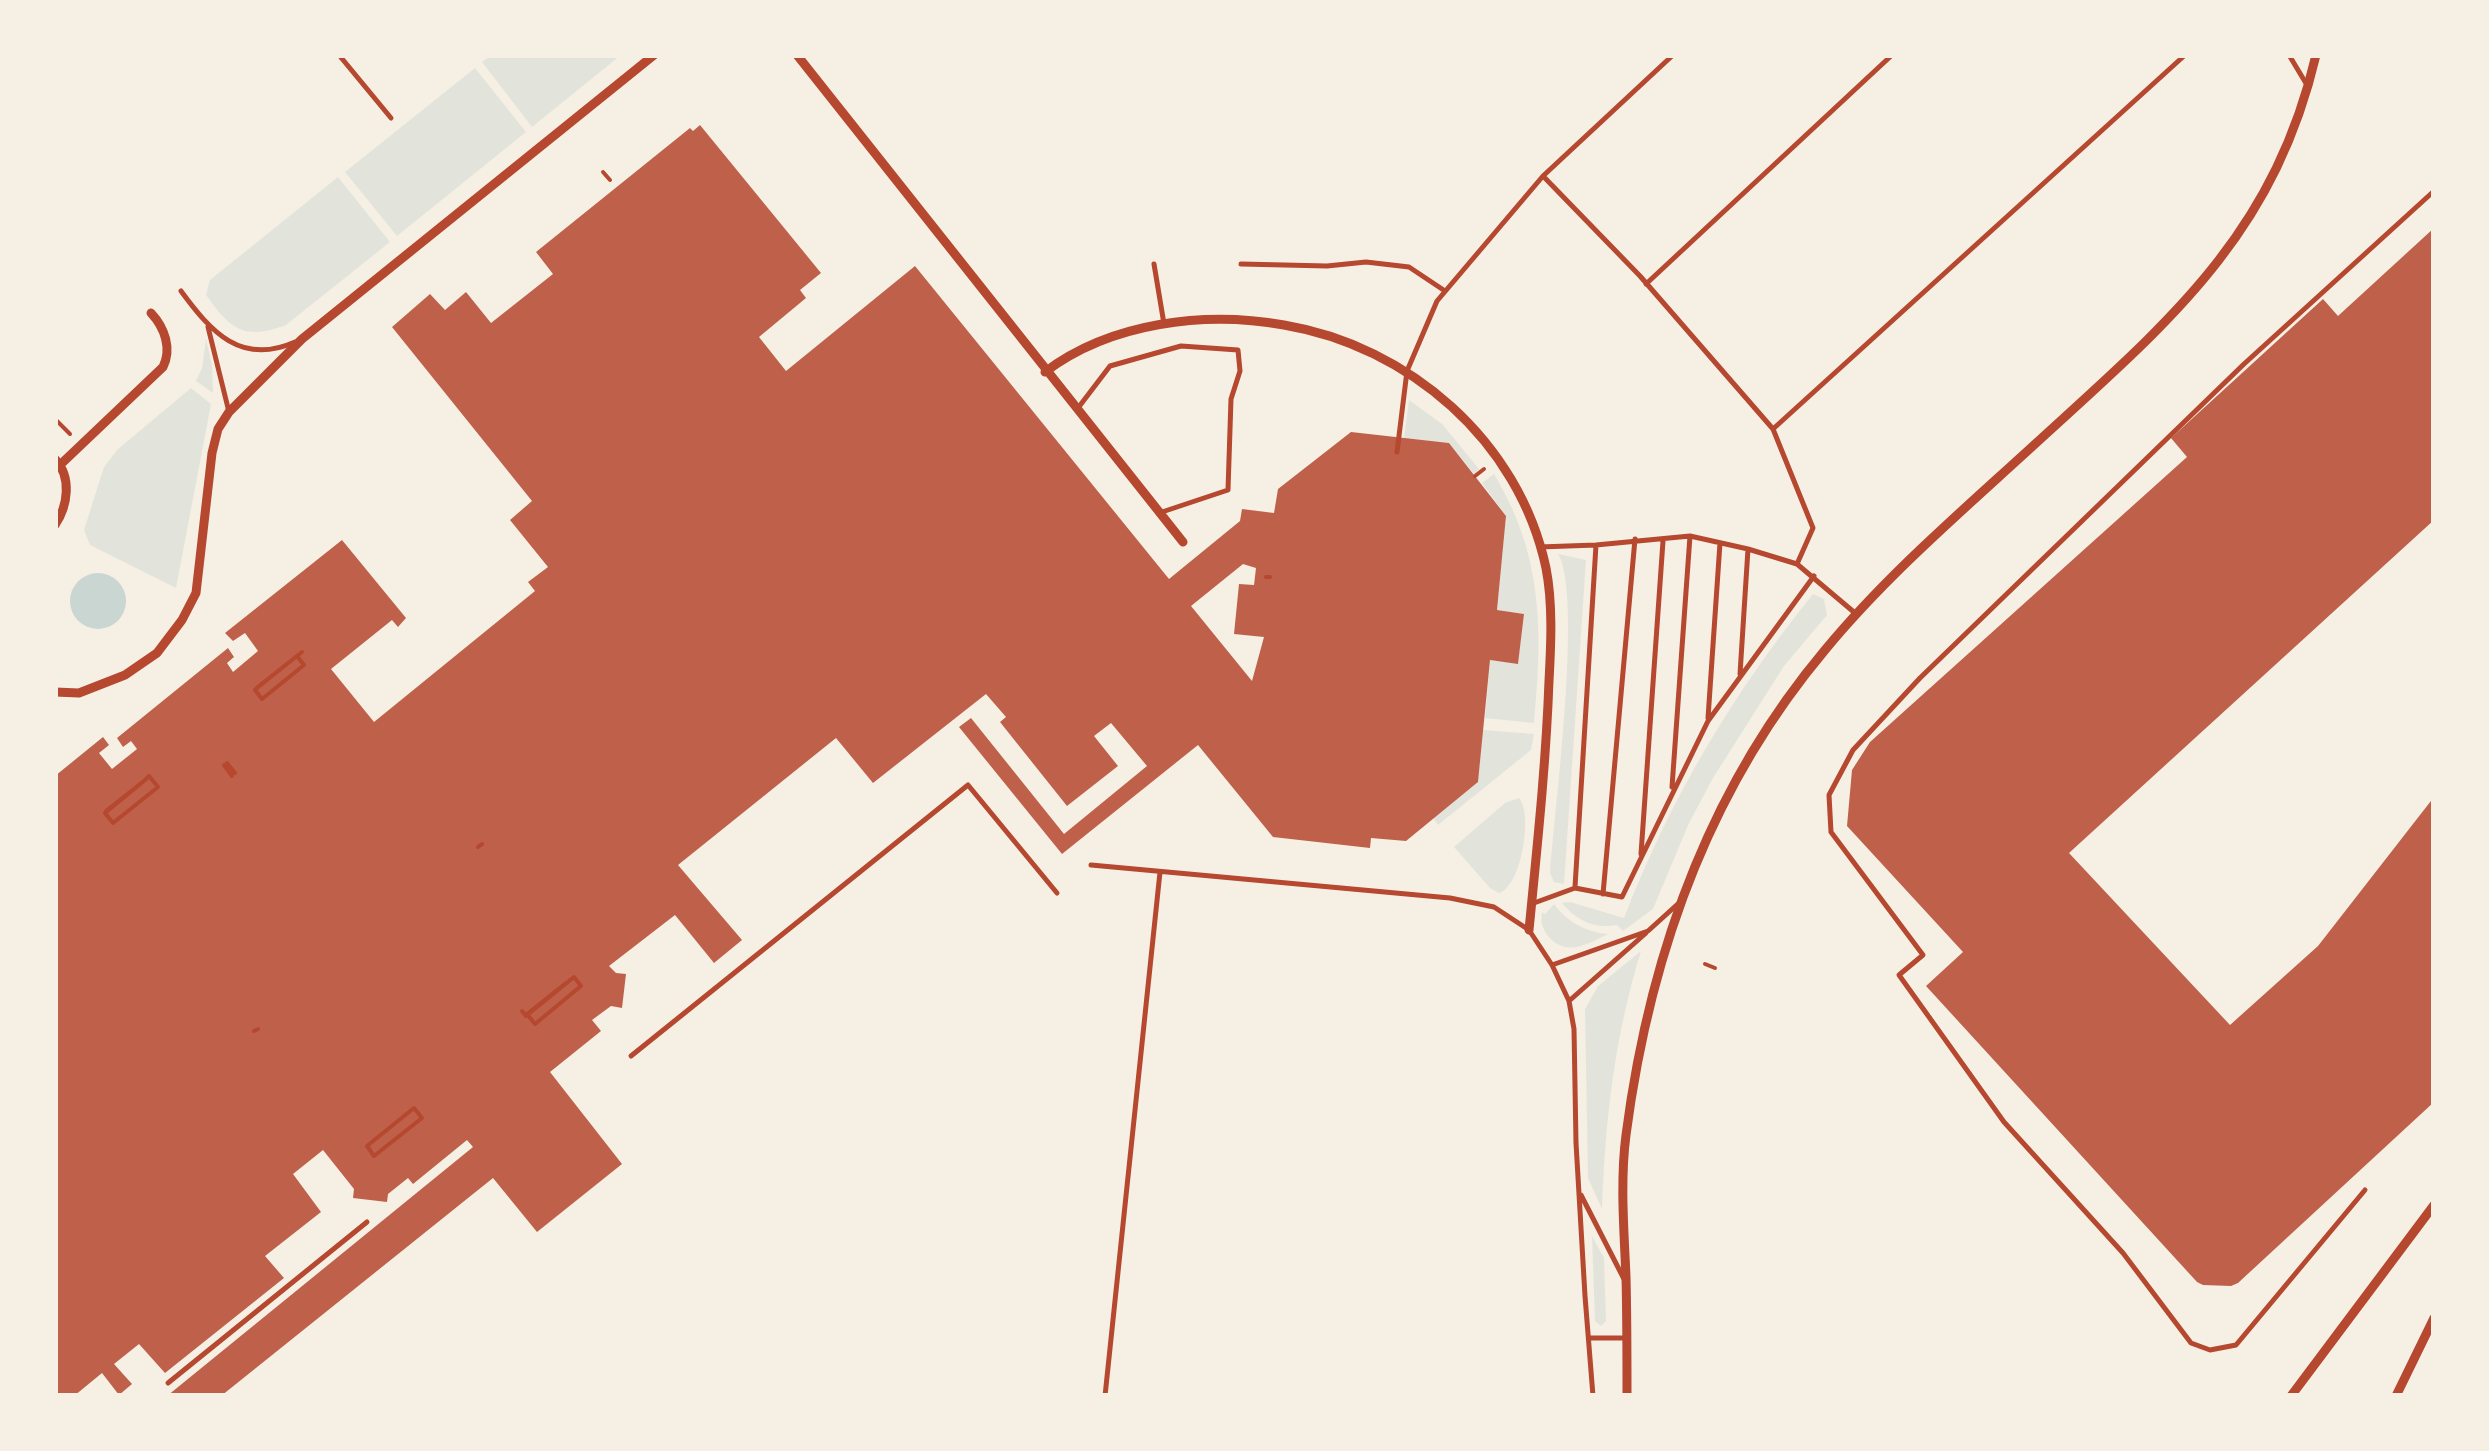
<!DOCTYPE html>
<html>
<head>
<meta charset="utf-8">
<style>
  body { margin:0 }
  #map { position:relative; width:2489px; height:1451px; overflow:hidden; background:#f6efe4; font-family:"DejaVu Sans",sans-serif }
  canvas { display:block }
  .frame { position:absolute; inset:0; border:58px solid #f6efe4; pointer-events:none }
</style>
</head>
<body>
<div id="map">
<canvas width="2489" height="1451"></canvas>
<div class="frame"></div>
</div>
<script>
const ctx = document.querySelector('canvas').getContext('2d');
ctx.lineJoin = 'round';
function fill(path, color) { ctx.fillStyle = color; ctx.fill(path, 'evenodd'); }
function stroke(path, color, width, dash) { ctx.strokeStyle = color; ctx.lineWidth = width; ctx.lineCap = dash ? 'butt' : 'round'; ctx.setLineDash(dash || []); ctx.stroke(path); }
fill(new Path2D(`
  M491,55H621L532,127L482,62Z
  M475,68L526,132L397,236L345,172Z
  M338,177L390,242L286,325C244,341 230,329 206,295L210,280Z
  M206,339L212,365L213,393L196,381L202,368Z
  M191,388L211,404L176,588L90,545L84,530L104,467L118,449Z
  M1409,400L1442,424L1479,469L1474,474L1449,443L1404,438Z
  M1494,474C1543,555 1543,631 1534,723L1485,718L1490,660L1518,663L1524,614L1497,610L1506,516L1482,483Z
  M1558,554L1586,560L1564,884L1554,882L1550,873C1554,814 1583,595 1558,554Z
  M1813,594L1824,599L1827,615L1784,666L1713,778L1689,823L1653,909L1623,931L1617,925C1594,929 1577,921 1562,903L1570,902L1624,918C1670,799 1733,693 1813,594Z
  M1483,730L1534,734L1531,750L1438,825L1433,818L1478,782Z
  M1519,798C1533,813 1522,886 1499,893L1490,888L1454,847L1505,803Z
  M1554,904C1567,922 1586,932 1608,934C1598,939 1587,945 1577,947C1556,951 1538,932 1542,912L1545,914Z
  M1641,951C1615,1035 1605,1120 1602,1209L1588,1178L1585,1009L1598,986Z
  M1592,1236L1604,1258L1606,1321L1601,1326L1595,1321Z`), '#e2e4dc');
fill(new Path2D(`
  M70 601a28 28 0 1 1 56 0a28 28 0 1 1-56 0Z`), '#c9d6d2');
fill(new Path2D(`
  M700,125L821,273L800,290L806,298L759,337L786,371L915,266L1169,579L1240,521L1242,509L1274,513L1278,489L1351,432L1449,443L1506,516L1497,610L1524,614L1518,664L1490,660L1478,782L1406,841L1371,838L1370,848L1273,837L1198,745L1062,854L959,727L971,718L1064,834L1147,766L1111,723L1094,736L1118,766L1067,806L1000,722L1006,717L986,694L873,783L836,738L678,865L742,940L714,963L675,915L609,966L616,973L626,974L622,1008L611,1006L592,1020L601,1031L550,1072L622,1164L537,1232L493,1178L221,1396H167L473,1147L467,1140L413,1184L408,1178L388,1194L387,1202L353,1198L354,1189L323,1150L293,1174L321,1212L265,1256L284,1278L165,1373L139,1344L114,1364L132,1384L119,1395L102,1373L74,1396H55V776L103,737L109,745L99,753L112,769L137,749L131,741L123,747L117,738L228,648L234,657L227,663L233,672L258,651L245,633L233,641L225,633L342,540L406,618L398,627L392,620L331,669L374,722L535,591L528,582L548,567L510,520L532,501L392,327L430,294L445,310L466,292L491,323L553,274L536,252L690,128L693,131ZM1243,564L1256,568L1254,585L1239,584L1234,634L1264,637L1252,681L1191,606Z
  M2434,228V520L2069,853L2230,1025L2318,946L2434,797V1102L2238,1283L2231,1286L2203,1285L2197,1282L1926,986L1963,952L1847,826L1852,770L1870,742L2187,457L2171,438L2323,299L2338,316Z`), '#bf614a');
stroke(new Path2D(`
  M603,172L610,180
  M55,419L70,434
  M1475,476L1484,469
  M1266,577H1270
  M257,688L297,656L304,665L262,699L255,690L259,686L302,652
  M227,763L235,773
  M224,765L232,776
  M106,811L145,780L149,776L158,787L113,823L105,813L144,781
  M478,847L482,844
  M1705,964L1715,968
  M522,1011L526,1016L531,1012L574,977L581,986L535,1024L527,1014L566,983
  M254,1031L258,1029
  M414,1108L422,1118L374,1156L367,1146Z`), '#b5482f', 4);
stroke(new Path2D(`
  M339,55L391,118
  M2289,55L2307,85
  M1543,176L1673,55
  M1154,264L1164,324
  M1241,264L1327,266L1366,262L1409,267L1445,291
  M1646,284L1892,55
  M181,291C211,332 241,366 295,342
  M208,327L229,412
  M1078,408L1110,366L1181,346L1238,350L1240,371L1231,399L1228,490L1162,512
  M1773,429L2185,55
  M1397,452L1407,371L1437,301L1543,176L1640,276L1773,429L1813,528L1797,564
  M1539,547L1596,545L1690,536L1748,549L1740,674
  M1748,549L1797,564L1855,613
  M1708,718L1720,543
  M1672,787L1690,536
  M1641,854L1663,541
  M1091,865L1450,898L1494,907L1529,930L1552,965L1569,1001L1574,1029L1576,1143L1585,1296L1593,1396
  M1575,887L1596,545
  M1603,894L1635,539
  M1534,903L1575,888L1622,897L1708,721L1814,576
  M1552,965L1648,931L1680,902
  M1569,1001L1646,933
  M631,1056L968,785L1057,893
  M2365,1190L2236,1345L2210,1350L2191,1343L2123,1253L2004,1122L1899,975L1923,955L1831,832L1829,795L1853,750L1920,678L2244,364L2434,191
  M1581,1195L1624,1279
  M1589,1338H1626
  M168,1383L367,1222
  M1105,1396L1160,872`), '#b5482f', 5);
stroke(new Path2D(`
  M797,55L1183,542
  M1045,372C1111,322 1205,311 1284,325C1409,346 1519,441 1546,568C1553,604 1551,644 1549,681C1546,764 1537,848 1529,930
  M55,459C72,477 68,506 55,525
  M61,464L163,367C172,349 165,328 151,313
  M55,692L79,693L125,675L157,653L182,620L196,593L212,453L218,429L229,412L302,339L654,55
  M1627,1396C1627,1356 1627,1317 1626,1277C1624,1230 1620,1181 1626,1135C1649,958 1709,788 1825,650C1887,575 1962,511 2034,445C2166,324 2273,238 2316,55
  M2291,1396L2434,1205
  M2396,1396L2434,1318`), '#b5482f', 9);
</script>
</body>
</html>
